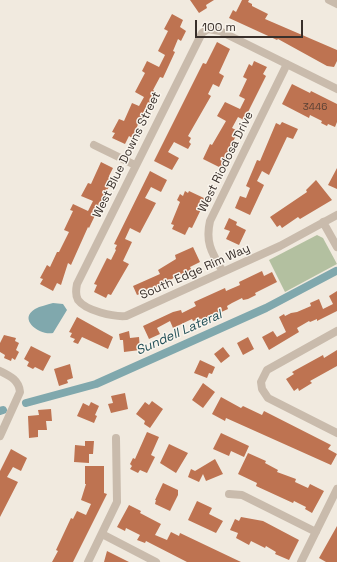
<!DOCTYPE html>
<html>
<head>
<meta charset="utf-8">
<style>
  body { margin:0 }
  #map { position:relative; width:337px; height:562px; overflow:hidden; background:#f1eadf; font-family:"Space Grotesk",sans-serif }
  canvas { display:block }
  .scale { position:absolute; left:195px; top:20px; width:108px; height:18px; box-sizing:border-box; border:2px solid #382f2a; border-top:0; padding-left:5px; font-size:12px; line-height:14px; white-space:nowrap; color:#382f2a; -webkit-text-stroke:3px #f9f4ec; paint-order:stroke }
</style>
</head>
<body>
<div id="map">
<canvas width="337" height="562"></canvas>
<div class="scale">100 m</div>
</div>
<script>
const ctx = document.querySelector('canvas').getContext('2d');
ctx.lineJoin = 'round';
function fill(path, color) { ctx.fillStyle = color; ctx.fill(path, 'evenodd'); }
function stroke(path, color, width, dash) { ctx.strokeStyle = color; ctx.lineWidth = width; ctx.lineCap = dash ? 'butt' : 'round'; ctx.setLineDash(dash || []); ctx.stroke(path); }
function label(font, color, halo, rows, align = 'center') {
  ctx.font = font + ' "Space Grotesk",sans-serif'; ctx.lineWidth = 3; ctx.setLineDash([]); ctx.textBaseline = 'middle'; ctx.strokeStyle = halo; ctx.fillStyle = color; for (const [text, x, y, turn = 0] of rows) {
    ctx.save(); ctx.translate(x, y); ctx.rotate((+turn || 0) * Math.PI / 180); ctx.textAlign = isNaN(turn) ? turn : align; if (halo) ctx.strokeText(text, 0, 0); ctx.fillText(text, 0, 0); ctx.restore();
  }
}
fill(new Path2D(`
  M317,235L323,238L337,264L285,292L269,260Z`), '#b3c0a0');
fill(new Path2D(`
  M53,303L63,304L67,310L53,333C41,336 17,320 35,309C40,306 47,305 53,303Z`), '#80a8ad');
stroke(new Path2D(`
  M26,403L96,384L266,308L336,271
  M0,411L3,410`), '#80a8ad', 8);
fill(new Path2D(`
  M190,0H214L206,5L207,8L199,13Z
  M242,0H249L248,2L252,4V6L268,14L265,19L337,50V61L334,67L327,66L278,39L277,40L229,18L233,10L236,12Z
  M172,14L183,20L180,27L186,31L181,41L178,39L173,51L175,52L163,78L160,77L153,90L156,92L150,103L148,102L132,138L129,136L125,144L112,138L115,133L112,132L119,119L124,121L132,103L139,106L144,97L135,92L145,73L142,71L147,61L159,67L165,55L158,51L168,31L164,29Z
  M217,42L230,49L219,73L224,76L219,87L213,84L208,94L211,96L188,136L191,138L189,142L191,144L188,149L174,142L168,152L179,158L172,170L154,161L203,63L206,64Z
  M254,61L267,67L263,74L266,76L244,120L238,117L232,128L238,131L221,168L203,159L210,144L212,145L226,121L217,116L225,102L240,109L245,99L239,96L247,79L243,77L249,64L252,66Z
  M292,84L310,93L311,91L337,104V122L335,127L328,124L327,126L321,123L322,121L310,115L309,118L282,104Z
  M282,122L298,129L293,139L287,137L269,175L262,171L257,181L264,185L250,215L235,208L240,196L246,198L250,188L246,186L257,160L260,161L276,123L280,125Z
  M101,162L113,168L109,176L113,178L89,228L88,227L71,265L68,263L61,285L57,283L53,291L40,284L43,279L40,278L47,265L50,267L57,252H59L69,232L64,230L73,211L70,210L73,204L88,211L93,201L81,196L88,183L91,184Z
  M337,168V189L328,185Z
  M150,171L167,180L161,192L151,187L145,198L156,203L140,233L130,228L125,239L132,242L123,261L129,264L111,295L108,294L106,298L94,292L97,285L94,284L107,258L111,260L116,250L115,249L117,245L114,244Z
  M316,180L332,200L300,219L298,217L282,228L280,225L277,227L270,217L307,192L306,190Z
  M185,191L188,193L189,191L206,199L192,228L189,227L185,235L172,229L174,225L171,224L180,202L177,200L180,194L183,196Z
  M229,218L237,222L236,225L246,230L239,245L226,239L230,231L224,229Z
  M193,247L200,262L190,267L192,271L181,275L180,274L162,285L137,295L133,286L160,274L158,270L176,259L175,255Z
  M262,271L264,276L272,272L277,282L255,293L256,295L248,299L243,300L242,298L232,303L227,306L228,309L204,320L199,321L198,319L193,321L192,319L173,328L170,321L157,328L160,334L149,339L143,326L173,312L181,310L182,313L196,306L194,302L225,288L226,291L240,285L239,282Z
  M337,291V311L317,321V319L310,322L309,321L297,328L299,332L269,350L262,337L273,331L277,337L286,332L279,317L284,314L285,316L291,313L297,312L311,306L310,303L319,299L323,309L333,304L329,296Z
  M77,317L113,337L108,349L82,337L78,344L73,342L75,339L70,337L72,333L69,332Z
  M129,331L130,338L139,337L140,350L124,352L123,340H120L119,334Z
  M4,335L16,338L15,341L19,343L16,350L19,352L15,360L12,358L11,361L4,358L5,355L0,352V343Z
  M248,337L254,349L243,355L237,343Z
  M31,346L51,356L43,371L35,367L33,369L27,366L29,362L24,359Z
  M223,347L230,356L221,363L214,354Z
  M337,350V366L310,381L312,383L299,391L298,388L294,391L286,379L294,374L292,372L323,355L324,358Z
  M200,360L215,367L212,374L209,373L207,378L194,373Z
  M70,364L73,378L67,380L68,383L59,386L54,369Z
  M203,383L215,392L203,408L192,400Z
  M125,393L128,409L111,413L108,404L113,403L111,396Z
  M221,397L241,408L243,406L262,415L264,411L331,445L328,449L337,454L331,465L226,418L225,421L212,414Z
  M152,401L163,409L150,428L144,424L145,421L136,414L145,402L149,405Z
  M91,402L99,406L95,415L97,416L94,423L77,416L83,403L89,406Z
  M51,409L52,421H46L47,430H38V437L29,438L28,416L39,415L38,410Z
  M147,432L159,437L151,455L155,457L147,473L140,470L138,473L130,469L132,466L130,464L133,458L135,459Z
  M221,433L249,446L244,457L231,451L229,456L213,449Z
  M85,441H94L93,454H89V463L74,462L75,445L85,446Z
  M169,444L188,453L176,473L160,463Z
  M11,449L27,458L21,471L13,467L7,477L18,482L0,517V471Z
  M248,453L266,461L265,463L278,470L277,472L296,479L295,482L308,488L310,484L324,491L312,513L305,509L306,507L294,501L293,503L256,486L257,483L238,474Z
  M215,459L223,474L206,481L203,474L199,482L188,477L191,469L195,471Z
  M85,466H104V493L107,494L73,562H52L58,551L56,550L71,518L73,519L77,511L86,515L91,504L81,500L86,484H85Z
  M163,483L178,490V495L170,511L155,504L156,500H155Z
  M197,501L212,508L209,514L223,521L216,533L188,520Z
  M129,505L141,511L140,513L161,524L155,535L167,540L171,532L179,536L180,533L241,562H187L146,541L145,543L137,540L140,535L126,528L125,531L117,527Z
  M241,517L263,521L299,540L289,560L275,554L276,552L266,546L265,548L251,541L249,545L236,538L238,533L230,530L235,519L239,521Z
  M337,526V562H326L319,558Z
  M107,551L129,562H104Z`), '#be7351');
stroke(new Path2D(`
  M329,0L337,4
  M337,89L220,31L208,29L202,33L77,284C76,289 75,295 78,300C86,311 114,317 126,316L280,246L337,215
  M94,145L135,165
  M323,222L337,247
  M223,272C212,253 205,243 210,221L287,64
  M337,331L267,370L261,382L262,389L268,398L337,433
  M0,371C10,376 19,380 20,392L0,436
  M229,494L242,495L316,532
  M102,534L156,562
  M88,562L117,502L116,438
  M301,562L337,489`), '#c9bbac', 8);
label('10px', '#5a4034', null, [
  ["3446",315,107]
]);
label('12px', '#382f2a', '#f9f4ec', [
  ["West Blue Downs Street",127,155,-64],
  ["West Riodosa Drive",226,162,-64],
  ["South Edge Rim Way",195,272,-24]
]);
label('italic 13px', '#224f57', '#f9f4ec', [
  ["Sundell Lateral",179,333,-24]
]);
</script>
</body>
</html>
